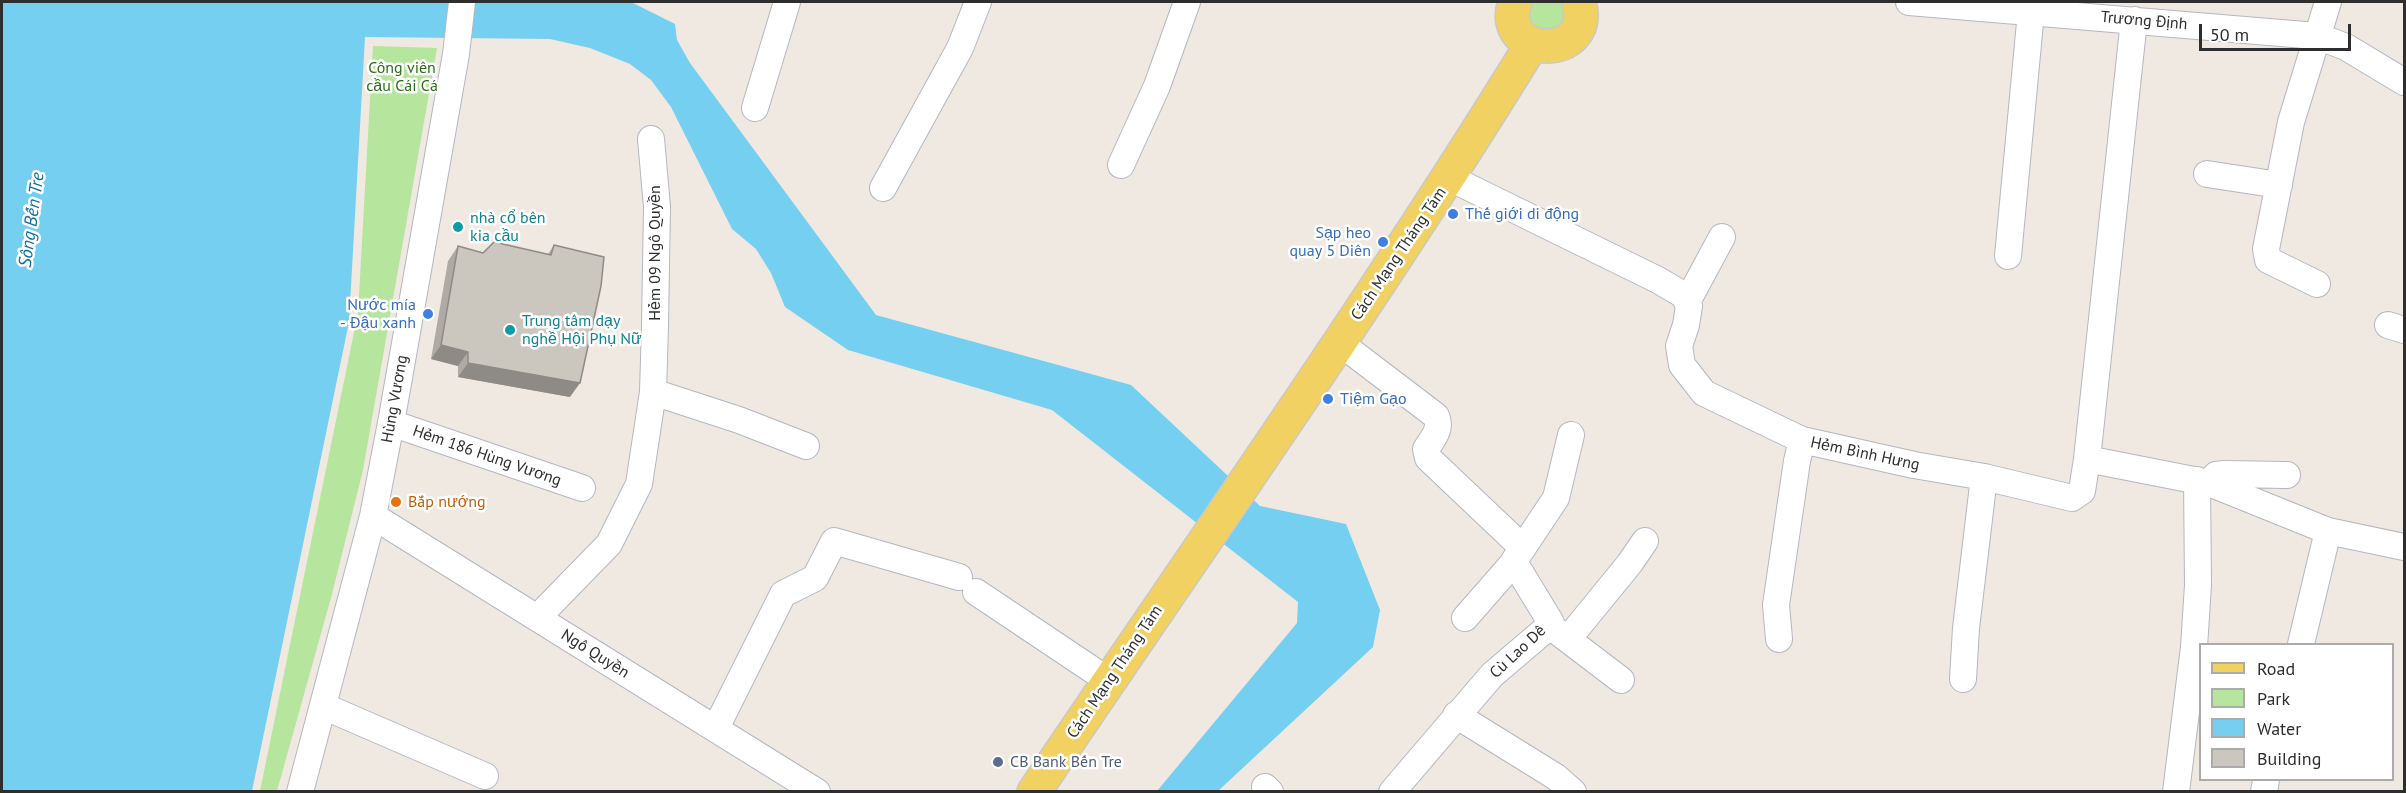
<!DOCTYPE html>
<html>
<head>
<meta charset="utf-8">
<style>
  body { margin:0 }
  #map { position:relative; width:2406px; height:793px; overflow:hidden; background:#efe9e1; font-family:"PT Sans",sans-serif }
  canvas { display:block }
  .frame { position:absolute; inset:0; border:3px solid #2e2e2e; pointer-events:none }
  .legend { position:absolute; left:2199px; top:643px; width:195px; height:138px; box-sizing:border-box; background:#fff; border:2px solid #ababab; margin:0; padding:8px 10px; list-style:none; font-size:18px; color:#2e2e2e }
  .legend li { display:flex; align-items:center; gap:12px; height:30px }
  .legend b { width:30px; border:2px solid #ababab }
  .scale { position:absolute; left:2199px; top:24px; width:152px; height:27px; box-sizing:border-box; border:3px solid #2e2e2e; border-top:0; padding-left:8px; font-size:18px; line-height:21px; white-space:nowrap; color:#2e2e2e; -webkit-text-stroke:4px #fff; paint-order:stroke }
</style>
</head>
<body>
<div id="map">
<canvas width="2406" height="793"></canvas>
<div class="frame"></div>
<ul class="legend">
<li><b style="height:8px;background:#f2d163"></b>Road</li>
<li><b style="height:16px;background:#b6e59e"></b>Park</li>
<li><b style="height:16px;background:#75cff0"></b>Water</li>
<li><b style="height:16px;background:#cbc7bf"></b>Building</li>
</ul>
<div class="scale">50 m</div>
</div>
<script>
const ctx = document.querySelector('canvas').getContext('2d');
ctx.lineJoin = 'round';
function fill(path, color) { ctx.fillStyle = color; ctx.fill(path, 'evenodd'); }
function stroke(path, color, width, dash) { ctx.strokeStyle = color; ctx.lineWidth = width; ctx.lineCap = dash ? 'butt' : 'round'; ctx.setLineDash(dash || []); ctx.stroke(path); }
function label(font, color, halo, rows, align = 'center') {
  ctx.font = font + ' "PT Sans",sans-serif'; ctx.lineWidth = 5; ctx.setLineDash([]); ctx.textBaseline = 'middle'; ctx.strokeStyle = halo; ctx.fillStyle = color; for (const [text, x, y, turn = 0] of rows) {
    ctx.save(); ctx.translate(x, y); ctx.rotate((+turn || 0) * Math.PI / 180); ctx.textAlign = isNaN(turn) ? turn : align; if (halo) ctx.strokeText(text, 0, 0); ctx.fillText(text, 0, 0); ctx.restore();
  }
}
fill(new Path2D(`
  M1524,2H1568L1565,27L1535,34Z
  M373,46L437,48L363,470L332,594L277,791H260L358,313Z`), '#b6e59e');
fill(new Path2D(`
  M2,2H631L675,24L677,40L690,63L876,315L1131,385L1260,506L1346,524L1380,610L1373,647L1218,791H1157L1297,623L1298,602L1052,410L848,350L785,307L771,273L756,249L732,229L671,107L651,80L630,64L590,48L550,39L365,37L349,322L252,791L2,792Z`), '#75cff0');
const minor = new Path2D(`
  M1909,2L2317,36L2346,47L2404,82
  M755,108L787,2
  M1121,165L1157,86L1187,2
  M2207,174L2279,185
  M1450,178L1658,280L1685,296L1689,306L1686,325L1679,346L1682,365L1704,393L1802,440L1914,465L1984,477L2072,498L2082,491L2087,459L2134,20
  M883,188L960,48L978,2
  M2008,256L2031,12
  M2317,284L2268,260L2266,249L2291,122L2328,2
  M1687,302L1722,237
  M2388,325L2404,330
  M1340,343L1436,416C1442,429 1433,438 1426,449L1428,458L1523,548
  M653,392L739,420L806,446
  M391,423L582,488
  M2087,459L2209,483L2328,531L2404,547
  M2209,483L2216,475L2224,474L2287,475
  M373,516L817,792
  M1514,561L1556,498L1571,435
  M976,592L1109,681
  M537,618L609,544L639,484L653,392L655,326L657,207L651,139
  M1554,629L1621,680
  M1568,639L1630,563L1645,541
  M1779,639L1776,605L1797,461L1802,440
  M2301,644L2328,531
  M1963,679L1966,628L1984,477
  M323,706L485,776
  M1456,715L1556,777L1573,792
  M716,728L783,594L815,578L834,541L959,577
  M1265,787L1270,792
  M300,792L373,516L391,423L456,54L462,2
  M1392,792L1492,675L1546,629L1550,621L1514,562L1465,618
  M2176,792L2194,647L2198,585L2197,480
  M2264,792L2266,780`);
const major = new Path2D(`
  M1515,2C1495,58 1596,63 1579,2
  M1034,792C1202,543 1375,299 1532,44`);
stroke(minor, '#b4b7c1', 28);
stroke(major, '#c9c9c9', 36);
stroke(minor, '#fff', 26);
stroke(major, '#f2d163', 33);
fill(new Path2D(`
  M554,245L570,397L458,377V366L431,359L448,261L458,246L483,253L548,254Z`), '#afaba4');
fill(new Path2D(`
  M441,345L468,352L458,366L431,359Z
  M468,363L580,383L570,397L458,377Z`), '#8e8b86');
const building = new Path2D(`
  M494,242L551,255L554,245L604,257L601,286L580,383L468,363V352L441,345L458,246L483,253Z`);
fill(building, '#cbc7bf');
stroke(building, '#8e8b86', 1.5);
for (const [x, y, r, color] of [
  [1453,214,6,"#3f7fe0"],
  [458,227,6,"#0f9aa8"],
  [1383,242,6,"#3f7fe0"],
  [428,314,6,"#3f7fe0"],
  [510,330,6,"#0f9aa8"],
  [1328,399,6,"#3f7fe0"],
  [396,502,6,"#e8710a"],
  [998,762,6,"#5c6f8a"]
]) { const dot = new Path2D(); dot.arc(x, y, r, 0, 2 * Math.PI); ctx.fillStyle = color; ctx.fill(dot); stroke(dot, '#fff', 2); }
label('16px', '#2e2e2e', '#fff', [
  ["Trương Định",2144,21,5],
  ["Hẻm 09 Ngô Quyền",655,253,-90],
  ["Cách Mạng Tháng Tám",1399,254,-56],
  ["Hùng Vương",395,399,-80],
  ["Hẻm Bình Hưng",1865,454,12],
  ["Hẻm 186 Hùng Vương",487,456,19],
  ["Cù Lao Dê",1518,652,-43],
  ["Ngô Quyền",595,654,32],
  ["Cách Mạng Tháng Tám",1115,672,-56]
]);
label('16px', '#2c6e1b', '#fff', [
  ["Công viên",402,68],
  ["cầu Cái Cá",402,86]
]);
label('16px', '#366cbe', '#fff', [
  ["Thế giới di động",1465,214],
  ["Sạp heo",1371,233,"right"],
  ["quay 5 Diên",1371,251,"right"],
  ["Nước mía",416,305,"right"],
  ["- Đậu xanh",416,323,"right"],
  ["Tiệm Gạo",1340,399]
], 'left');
label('16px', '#0d838f', '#fff', [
  ["nhà cổ bên",470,218],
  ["kia cầu",470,236],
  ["Trung tâm dạy",522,321],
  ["nghề Hội Phụ Nữ",522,339]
], 'left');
label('16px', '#c56008', '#fff', [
  ["Bắp nướng",408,502]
], 'left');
label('16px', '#4e5e75', '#fff', [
  ["CB Bank Bến Tre",1010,762]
], 'left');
label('italic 18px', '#0d6fa3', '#fff', [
  ["Sông Bến Tre",32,220,-82]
]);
</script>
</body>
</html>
